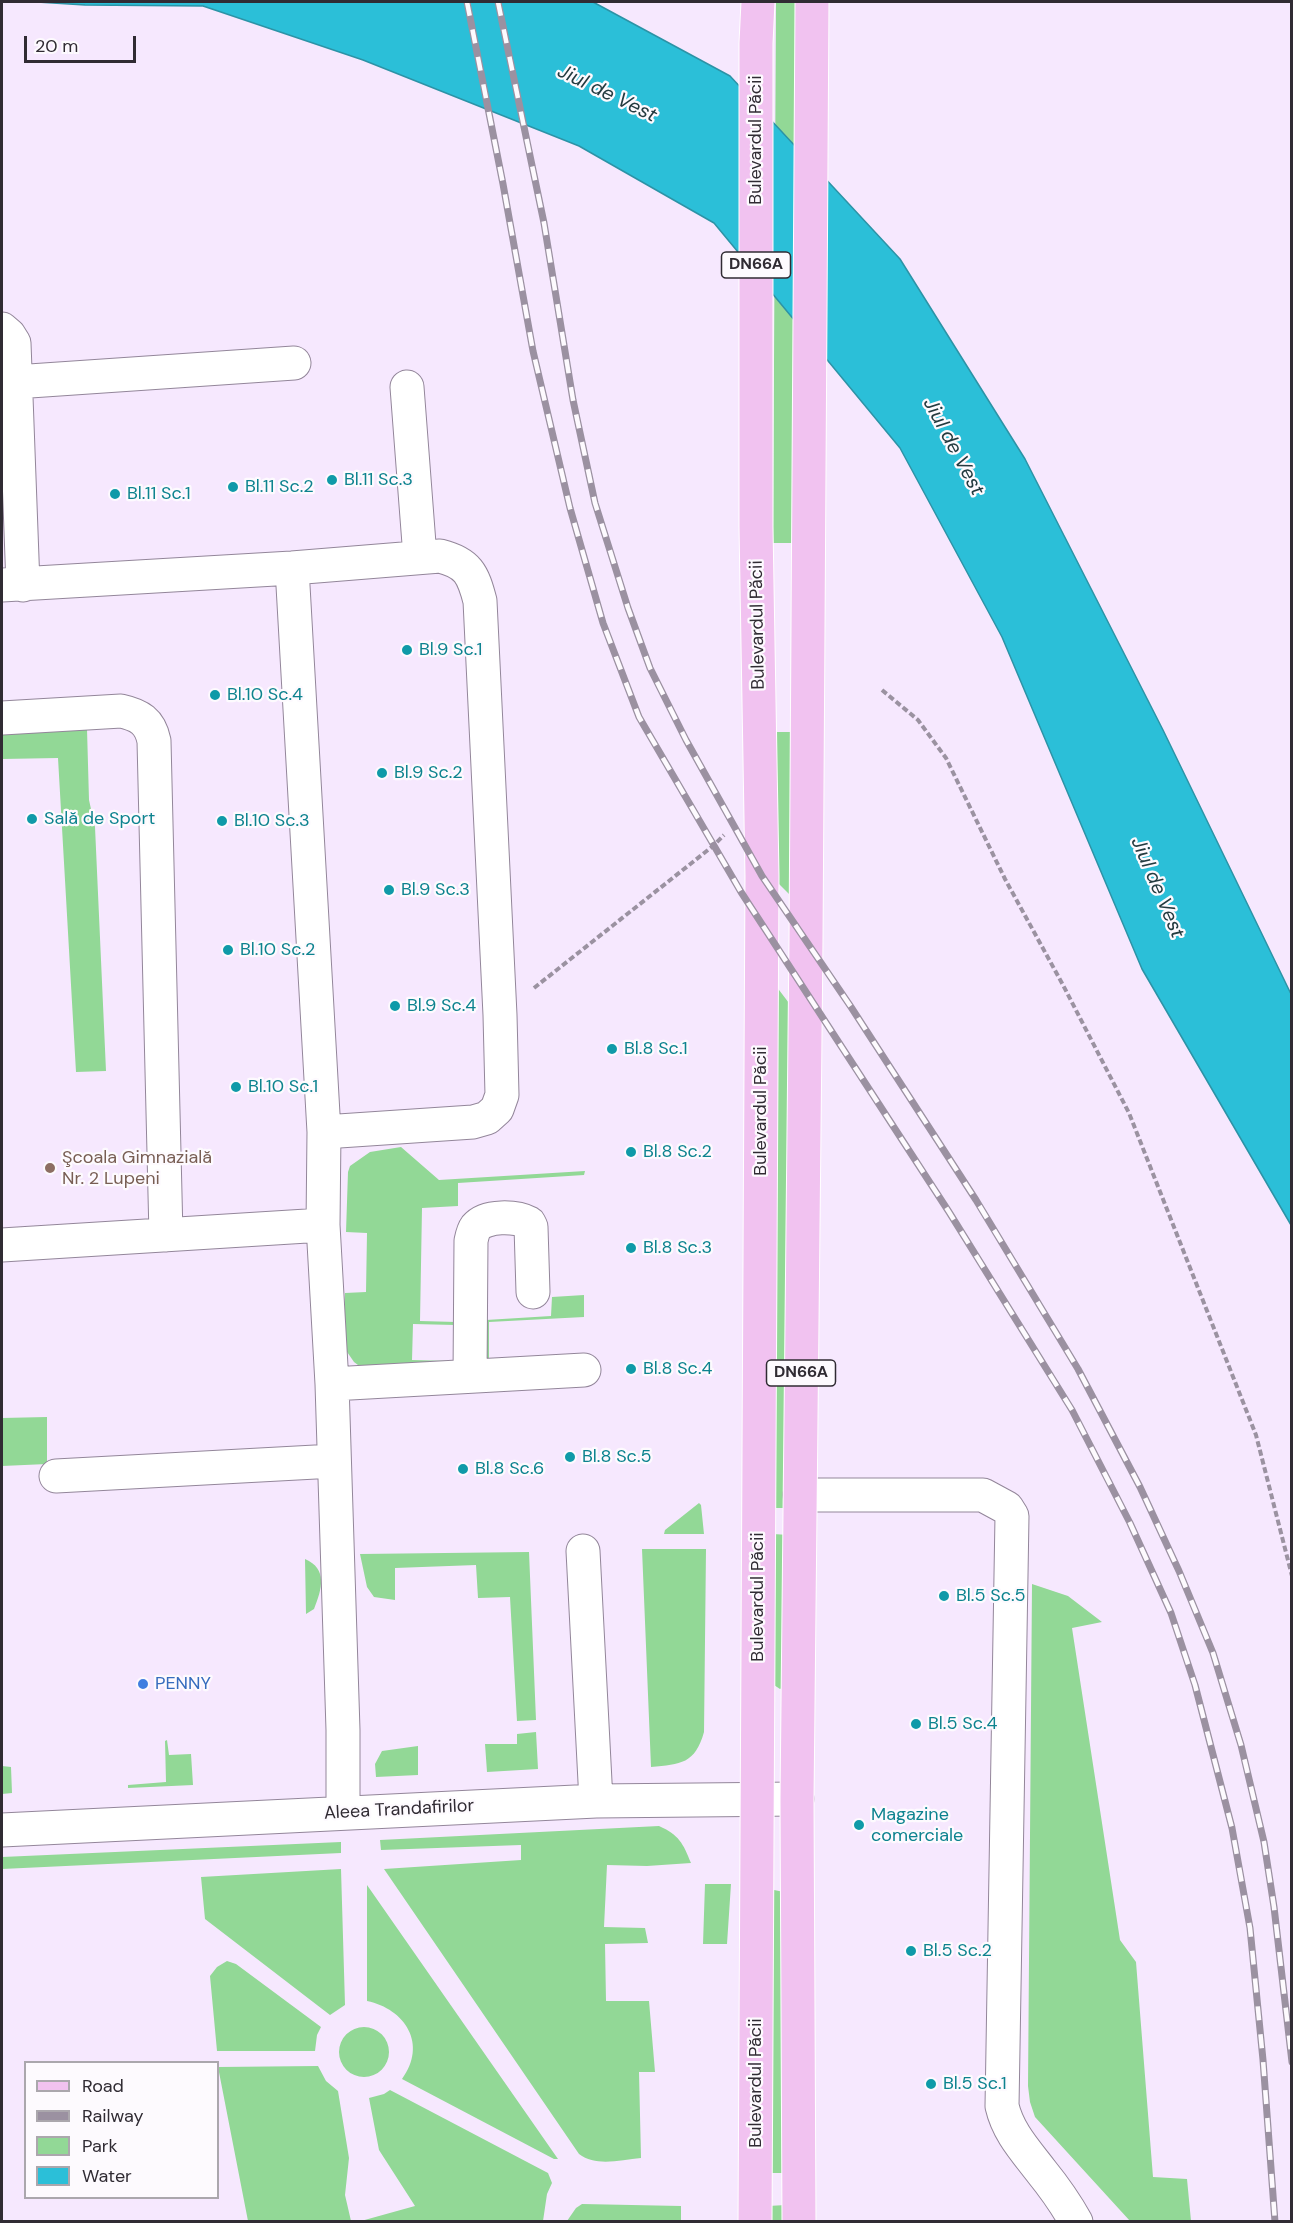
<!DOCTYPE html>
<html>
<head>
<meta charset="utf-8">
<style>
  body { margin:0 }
  #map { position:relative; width:1293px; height:2223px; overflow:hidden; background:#f6e8fe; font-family:"DM Sans",sans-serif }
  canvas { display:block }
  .frame { position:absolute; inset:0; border:3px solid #302b33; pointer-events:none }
  .legend { position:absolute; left:24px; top:2061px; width:195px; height:138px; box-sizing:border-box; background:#fdfafe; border:2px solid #aba7ad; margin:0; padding:8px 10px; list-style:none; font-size:18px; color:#302b33 }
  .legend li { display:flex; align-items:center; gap:12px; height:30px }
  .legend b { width:30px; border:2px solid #aba7ad }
  .scale { position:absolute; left:24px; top:36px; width:112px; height:27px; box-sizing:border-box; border:3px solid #302b33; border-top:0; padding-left:8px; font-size:18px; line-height:21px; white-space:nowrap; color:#302b33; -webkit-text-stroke:4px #fdfafe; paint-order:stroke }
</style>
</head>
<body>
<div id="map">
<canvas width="1293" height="2223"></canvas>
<div class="frame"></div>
<ul class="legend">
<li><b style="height:8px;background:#f1c2f0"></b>Road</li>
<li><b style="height:8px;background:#9b91a1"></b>Railway</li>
<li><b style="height:16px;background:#92d896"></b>Park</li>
<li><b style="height:16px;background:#2bbfd8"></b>Water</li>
</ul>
<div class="scale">20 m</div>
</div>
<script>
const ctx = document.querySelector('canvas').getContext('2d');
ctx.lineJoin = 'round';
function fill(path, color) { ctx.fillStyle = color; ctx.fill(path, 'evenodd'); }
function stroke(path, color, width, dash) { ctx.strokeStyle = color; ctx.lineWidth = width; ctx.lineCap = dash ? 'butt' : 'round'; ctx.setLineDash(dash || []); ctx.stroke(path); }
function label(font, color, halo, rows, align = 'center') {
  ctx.font = font + ' "DM Sans",sans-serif'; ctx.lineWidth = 4.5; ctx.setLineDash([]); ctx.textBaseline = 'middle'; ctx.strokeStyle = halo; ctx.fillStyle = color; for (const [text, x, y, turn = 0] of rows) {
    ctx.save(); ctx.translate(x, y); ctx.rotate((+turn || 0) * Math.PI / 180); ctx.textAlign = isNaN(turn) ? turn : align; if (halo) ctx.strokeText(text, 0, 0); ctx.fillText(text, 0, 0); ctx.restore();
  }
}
fill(new Path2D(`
  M776,2H797L794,543H773Z
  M87,729L89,800L95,827L106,1071L76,1072L58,758L2,759V733Z
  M773,732H792L791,896L773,878Z
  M776,986L792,1007L789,1508H774Z
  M401,1147L439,1180L585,1171L584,1175L458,1183V1206L422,1208L420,1321L456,1322L455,1325L413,1324L412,1360L454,1361L362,1368L354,1362L343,1346L345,1293L366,1292L367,1233L346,1232L348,1172L350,1166L370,1152Z
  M584,1295V1317L489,1322V1359H487L486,1320L551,1316L552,1297Z
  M47,1417V1464L2,1466V1418Z
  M699,1503L701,1505L704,1534H664L665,1530Z
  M773,1534L789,1535L785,1686L780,1689L771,1683Z
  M642,1549H706L704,1732C695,1764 681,1764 651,1767Z
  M529,1552L536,1720L517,1721L510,1597L478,1598L476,1565L395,1568V1600L374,1597L367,1587L360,1554Z
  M305,1559C328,1569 322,1589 314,1609L306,1614Z
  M1032,1584L1068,1596L1102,1622L1072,1628L1120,1940L1136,1962L1153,2177L1187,2179L1191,2221H1130L1035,2117L1030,2102L1028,2086Z
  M2,1700V1766L11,1767L12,1793L2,1794Z
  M536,1732L538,1769L487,1772L485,1744H517V1734Z
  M167,1740L169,1755L191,1754L193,1785L128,1788V1785L166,1782L165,1741Z
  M418,1746V1775L376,1777L375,1764L382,1751Z
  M659,1826C679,1835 683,1843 691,1863L647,1866L607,1865L604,1927L645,1928L648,1943L605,1944L606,2001H649L655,2072H639L641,2158C620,2160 596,2167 579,2154L384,1869L521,1860V1845L381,1850L380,1840Z
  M341,1842V1853L2,1869V1857Z
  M341,1869L345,2005L330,2015L205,1919L201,1877Z
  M705,1884H731L727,1944H703Z
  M367,1885L558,2159H554L402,2079C428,2044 405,2009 367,2001Z
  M774,1890L784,1892L786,2173H769L771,1892Z
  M227,1961L236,1964L321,2027L317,2035L315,2051H217L210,1976L217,1967Z
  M339 2052a25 25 0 1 1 50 0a25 25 0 1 1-50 0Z
  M318,2066L326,2081L338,2091L349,2158L345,2195L351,2221H248L218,2067Z
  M390,2090L548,2173L552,2183L547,2194L543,2221H361L415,2206L379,2150L369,2098L384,2094Z
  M582,2204L681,2206V2221H567L576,2208Z
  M786,2205V2221L768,2222V2206Z`), '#92d896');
const water = new Path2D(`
  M37,2H593L730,76L900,259L1025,459L1163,730L1291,994V1225L1142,969L1002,637L900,448L714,223L579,146L363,60L203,6L85,5Z`);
fill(water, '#2bbfd8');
stroke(water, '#2c93a6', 1.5);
const minor = new Path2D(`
  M2,329L9,335L14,343L23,585
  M15,382L294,363
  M407,387L420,557
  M292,568L324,1132L323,1225L332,1384L343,1730V1812
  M2,585L292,568L440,556C468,563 473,574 480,601L500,1015L502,1095L497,1109L487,1118L473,1122L324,1132
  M2,718L121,711C139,715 150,721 154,741L166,1235
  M2,1245L323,1225
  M470,1376L471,1241C472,1236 473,1231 476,1227C486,1215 516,1216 529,1223L531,1227L533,1292
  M332,1384L584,1370
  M56,1476L334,1461
  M800,1495H983L1007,1508L1012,1516L1002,2106C1008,2132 1025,2150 1041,2171C1054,2187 1066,2204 1076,2222
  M583,1551L596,1801
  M2,1830L596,1801L797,1799`);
const major = new Path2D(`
  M755,2222L762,876L756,527V43L758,2
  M799,2222L797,1799L806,940L812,2`);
stroke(minor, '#93869a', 35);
stroke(major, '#fff', 35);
stroke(new Path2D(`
  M882,690L918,720L946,758L1005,879L1063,985L1129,1113L1256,1435L1292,1576
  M534,988L713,846L724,835`), '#9b92a1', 4, [6, 3]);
stroke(minor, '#fff', 33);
stroke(major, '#f1c2f0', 33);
const rail = new Path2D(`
  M467,2L503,184L533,351L570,508L603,623L639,717L741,892L949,1212L1072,1410L1130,1523L1171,1613L1195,1685L1232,1828L1250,1928L1263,2060L1275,2222
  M498,2L544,223L573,400L595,503L628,608L650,668L686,740L762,876L851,1007L976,1200L1078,1369L1140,1487L1179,1571L1213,1653L1241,1745L1264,1842L1274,1907L1292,2062`);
stroke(rail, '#9b91a1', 7);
stroke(rail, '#fdfafe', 4.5, [14]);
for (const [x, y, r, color] of [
  [332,480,6,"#0f9aa8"],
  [233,487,6,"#0f9aa8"],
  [115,494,6,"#0f9aa8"],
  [407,650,6,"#0f9aa8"],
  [215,695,6,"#0f9aa8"],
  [382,773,6,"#0f9aa8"],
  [32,819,6,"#0f9aa8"],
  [222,821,6,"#0f9aa8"],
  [389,890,6,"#0f9aa8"],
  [228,950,6,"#0f9aa8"],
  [395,1006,6,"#0f9aa8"],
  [612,1049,6,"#0f9aa8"],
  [236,1087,6,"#0f9aa8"],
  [631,1152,6,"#0f9aa8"],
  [50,1168,6,"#8d6e63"],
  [631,1248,6,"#0f9aa8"],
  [631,1369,6,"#0f9aa8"],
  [570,1457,6,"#0f9aa8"],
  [463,1469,6,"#0f9aa8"],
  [944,1596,6,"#0f9aa8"],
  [143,1684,6,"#3f7fe0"],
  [916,1724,6,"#0f9aa8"],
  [859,1825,6,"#0f9aa8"],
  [911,1951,6,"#0f9aa8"],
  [931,2084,6,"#0f9aa8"]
]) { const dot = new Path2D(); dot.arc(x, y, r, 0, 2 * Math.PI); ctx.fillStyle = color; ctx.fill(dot); stroke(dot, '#fdfafe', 2); }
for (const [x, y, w] of [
  [756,265,69],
  [801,1373,69]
]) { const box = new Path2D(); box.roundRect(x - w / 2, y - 13, w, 26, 4.5); ctx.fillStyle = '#fdfafe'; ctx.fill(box); stroke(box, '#302b33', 1.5); }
label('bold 16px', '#302b33', null, [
  ["DN66A",756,265],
  ["DN66A",801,1373]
]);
label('18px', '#302b33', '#fdfafe', [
  ["Bulevardul Păcii",756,140,-90],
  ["Bulevardul Păcii",758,625,-91],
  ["Bulevardul Păcii",761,1111,-90],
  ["Bulevardul Păcii",758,1597,-90],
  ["Aleea Trandafirilor",399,1810,-3],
  ["Bulevardul Păcii",756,2083,-90]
]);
label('18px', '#0d838f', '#fdfafe', [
  ["Bl.11 Sc.3",344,480],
  ["Bl.11 Sc.2",245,487],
  ["Bl.11 Sc.1",127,494],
  ["Bl.9 Sc.1",419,650],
  ["Bl.10 Sc.4",227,695],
  ["Bl.9 Sc.2",394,773],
  ["Sală de Sport",44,819],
  ["Bl.10 Sc.3",234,821],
  ["Bl.9 Sc.3",401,890],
  ["Bl.10 Sc.2",240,950],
  ["Bl.9 Sc.4",407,1006],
  ["Bl.8 Sc.1",624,1049],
  ["Bl.10 Sc.1",248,1087],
  ["Bl.8 Sc.2",643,1152],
  ["Bl.8 Sc.3",643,1248],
  ["Bl.8 Sc.4",643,1369],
  ["Bl.8 Sc.5",582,1457],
  ["Bl.8 Sc.6",475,1469],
  ["Bl.5 Sc.5",956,1596],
  ["Bl.5 Sc.4",928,1724],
  ["Magazine",871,1815],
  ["comerciale",871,1836],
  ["Bl.5 Sc.2",923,1951],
  ["Bl.5 Sc.1",943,2084]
], 'left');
label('18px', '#785e54', '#fdfafe', [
  ["Şcoala Gimnazială",62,1158],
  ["Nr. 2 Lupeni",62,1179]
], 'left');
label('18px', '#366cbe', '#fdfafe', [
  ["PENNY",155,1684]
], 'left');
label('italic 20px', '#243b40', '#fdfafe', [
  ["Jiul de Vest",607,94,26],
  ["Jiul de Vest",953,447,62],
  ["Jiul de Vest",1157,888,67]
]);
</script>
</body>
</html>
